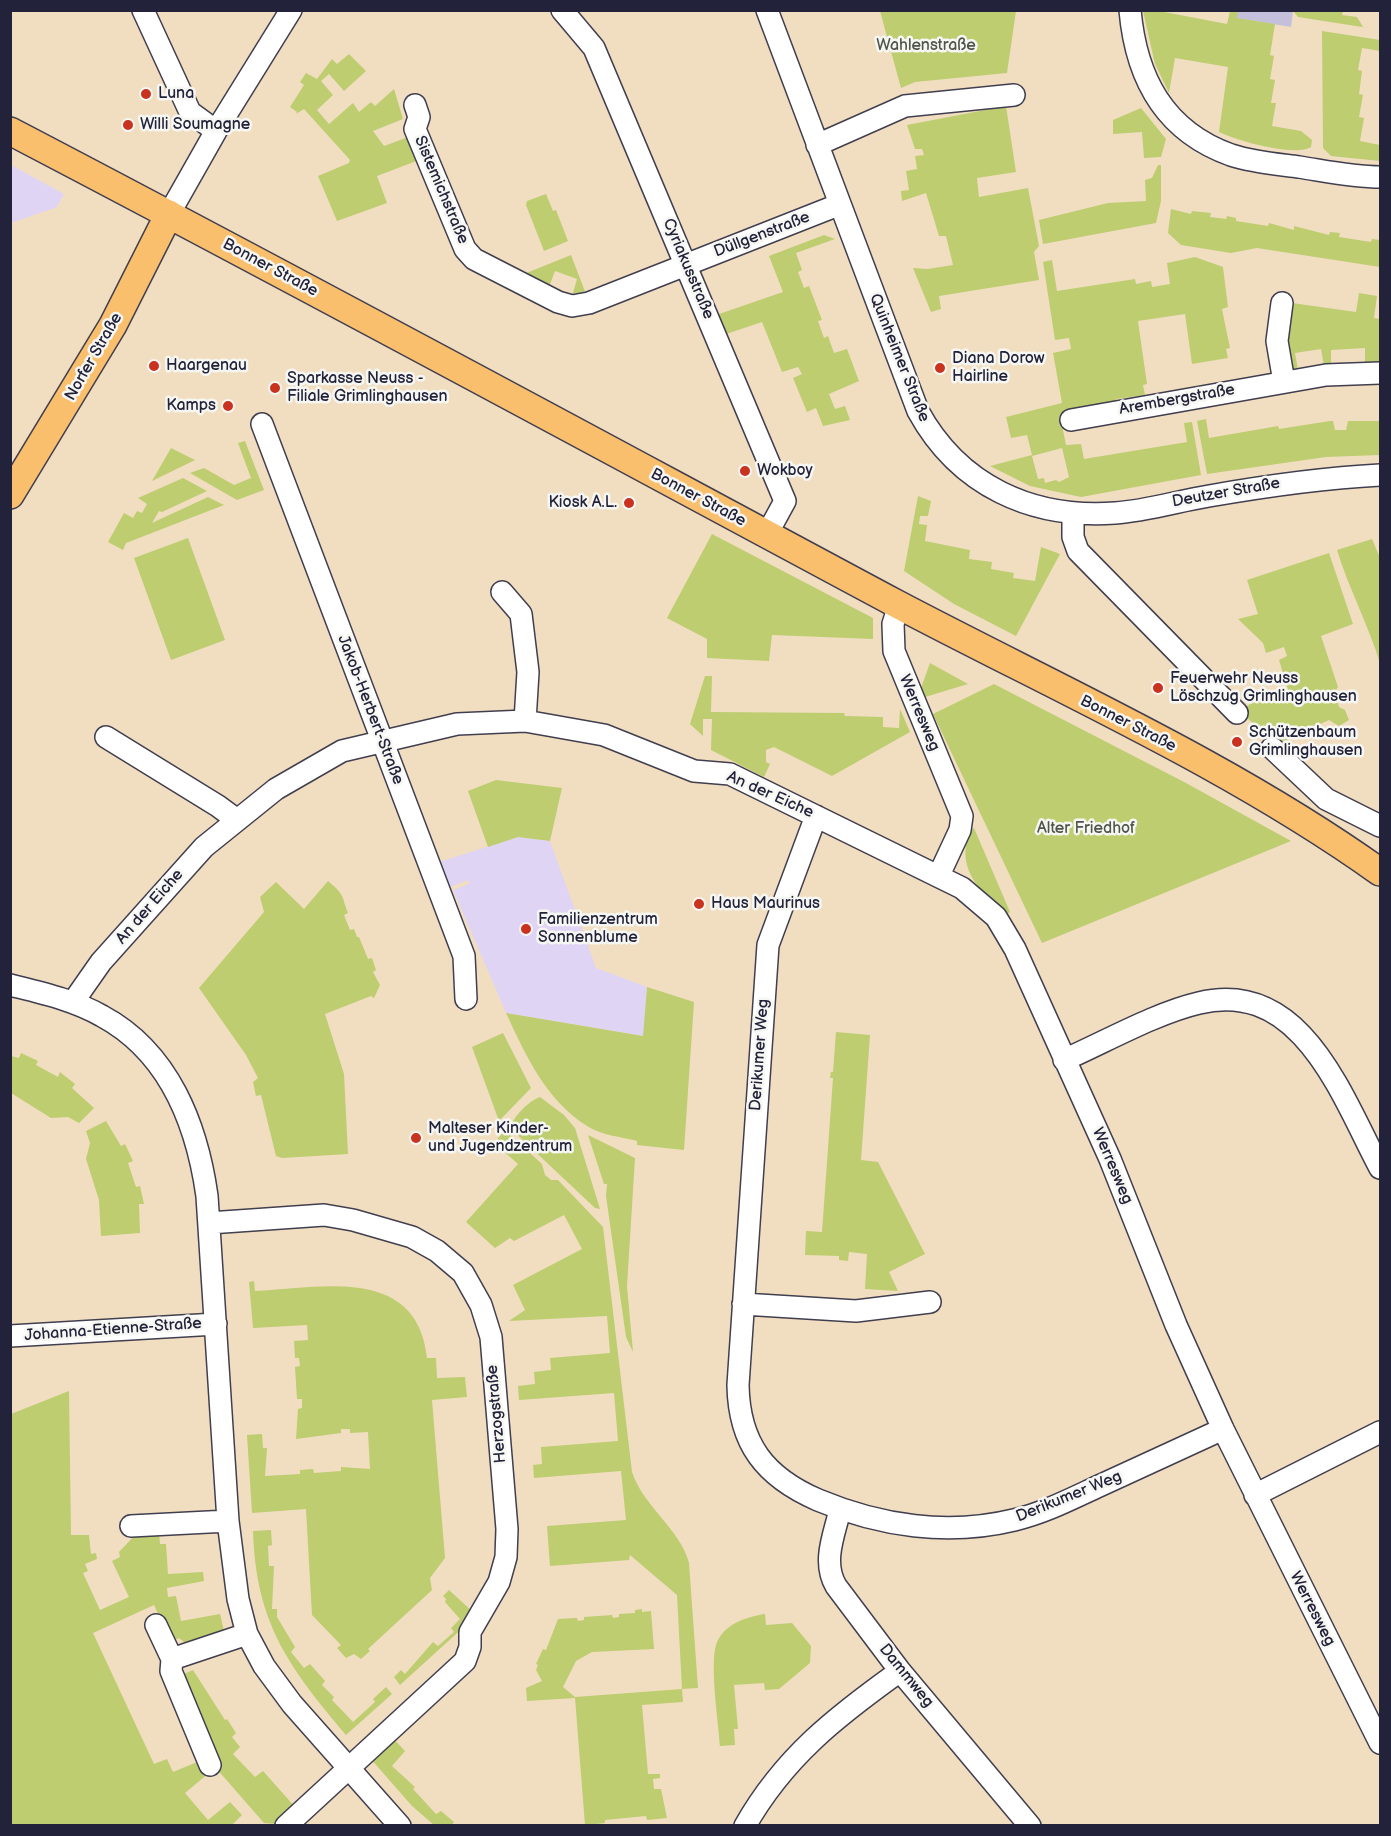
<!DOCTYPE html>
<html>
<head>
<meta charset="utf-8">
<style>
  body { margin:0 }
  #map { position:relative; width:1391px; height:1836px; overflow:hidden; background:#f1dec0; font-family:"Balsamiq Sans",sans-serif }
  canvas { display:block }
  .frame { position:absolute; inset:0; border:12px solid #22223b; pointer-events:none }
</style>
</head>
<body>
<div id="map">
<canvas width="1391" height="1836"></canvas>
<div class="frame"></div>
</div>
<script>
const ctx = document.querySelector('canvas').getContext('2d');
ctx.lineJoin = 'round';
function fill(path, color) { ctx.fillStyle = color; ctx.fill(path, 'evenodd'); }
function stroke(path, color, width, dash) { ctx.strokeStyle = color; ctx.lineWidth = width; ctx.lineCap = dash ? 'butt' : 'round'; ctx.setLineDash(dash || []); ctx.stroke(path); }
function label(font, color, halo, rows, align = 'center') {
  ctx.font = font + ' "Balsamiq Sans",sans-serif'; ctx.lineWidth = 5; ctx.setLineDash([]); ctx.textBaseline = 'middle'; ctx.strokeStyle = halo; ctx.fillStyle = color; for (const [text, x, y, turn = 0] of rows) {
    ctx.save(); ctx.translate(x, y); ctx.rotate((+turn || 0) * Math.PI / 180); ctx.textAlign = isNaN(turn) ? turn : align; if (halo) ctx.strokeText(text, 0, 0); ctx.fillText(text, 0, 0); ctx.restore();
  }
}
fill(new Path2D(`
  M11,165L64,194L57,207L11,223Z
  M518,837L550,841L596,968L647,987L644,1036L506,1013L453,890L469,884L468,880L448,888L439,862Z`), '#e0d4f4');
fill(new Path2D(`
  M1238,11H1293L1291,27L1236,18Z`), '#c4c0db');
fill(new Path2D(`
  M880,11H1016L1007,73L915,82L901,88Z
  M1143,11H1159L1227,24L1230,11H1238L1237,18L1275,24L1270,55L1274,56L1270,79L1275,80L1271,103H1276L1272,126L1301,131L1312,140L1311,147C1295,157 1237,141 1219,132L1228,67L1175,58L1169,93L1155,64Z
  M1293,11H1343L1342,15L1357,17L1363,27L1375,29L1298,17Z
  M1322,31L1380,40V51L1362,48L1358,70L1362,71L1359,94L1363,95L1359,117L1364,118L1360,141L1380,145V161L1331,156L1323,148Z
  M349,54L366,71L344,91L329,74L321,81L333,95L317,110L329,124L353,103L359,112L371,102L375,106L394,89L403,119L373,131L384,146L411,136L419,160L377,176L387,203L337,221L318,176L349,163L350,160L304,109L296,114L297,112L290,107L304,85L300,82L306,73L317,79L332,59L337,64Z
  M1006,106L1016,172L977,178L979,197L1028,188L1039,246L1034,252L1039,280L939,296L941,309L931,312L913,268L928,269L953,265L946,236H939L926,193L902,201L901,191L909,190L906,171L917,169L915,156L924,155L922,149H915L907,125Z
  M1141,108L1166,139L1161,157L1144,158L1142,132L1113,134V120Z
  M1158,165H1161V201L1156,223L1043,244L1039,220L1108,203L1146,201L1145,180L1152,178Z
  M546,194L553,211L556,210L568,241L544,251L526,205L527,201Z
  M1171,209L1191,214L1192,211L1211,213L1210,217L1226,219L1227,216L1236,218V221L1268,226L1269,223L1294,230V226L1329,235L1330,232L1340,233L1339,237L1371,242L1372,239L1380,240V267L1257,248L1231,253L1181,245L1168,233Z
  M824,235L835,239L796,253L802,270L798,272L804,288L809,286L822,320L818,321L824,338L828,336L834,353L847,349L859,381L829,394L835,409L845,406L850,420L823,426L816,408L807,412L793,378L802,374L798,367L782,372L762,322L726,334L719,314L783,292L769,256Z
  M571,255L586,294L573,293L577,279L555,271L549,287L524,274Z
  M1195,257L1223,267L1228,307L1222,309L1230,348L1226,349L1228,358L1192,364L1185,314L1138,321L1147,384L1143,385L1145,395L1116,399L1118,407L1065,418L1062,425L1066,445L1081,444L1084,459L1187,442L1184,423L1192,422L1201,475L1081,497L1030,486L990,466L1032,455L1027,435L1011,438L1006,417L1062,403L1053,353L1071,349L1069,338L1055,340L1043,262L1052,260L1057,291L1135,279L1136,284L1151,281L1152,287L1170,284L1167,263ZM1062,448L1069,477L1059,482L1056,480L1045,483L1044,478L1038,479L1032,456Z
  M1359,293L1377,296L1374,318L1380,319V364L1365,365V348L1331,350V366H1324L1321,349L1295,353L1298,370L1292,368L1287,339L1292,303L1356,312Z
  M1206,419L1209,438L1278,426L1279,429L1330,421H1333L1335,430H1346L1348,421H1380V455L1326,457L1207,474L1197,421Z
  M245,441L264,490L237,500L190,473L204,468L234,485L251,478L238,443Z
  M171,448L195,460L152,481Z
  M183,478L207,491L162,512L159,511L152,523L208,497L224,505L126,543L123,550L108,542L124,513L133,518L137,511L142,513L147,504L138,498Z
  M918,496L931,501L928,516H920L919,524L927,525L925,541L970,550L969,559L992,562L991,569L1014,573L1013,578L1035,581L1041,547L1060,554L1016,636L954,604L904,571Z
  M712,534L873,618V639L772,635L769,661L707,658V639L667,618Z
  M188,538L225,640L171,660L134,558Z
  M1372,539L1380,558V663C1368,624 1349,589 1337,550Z
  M1329,553L1353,624L1321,636L1338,687L1334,693L1339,707L1345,710L1349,720L1339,726L1329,720L1276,745L1241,712L1250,704L1277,696L1279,700L1290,696L1279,660L1287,656L1284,647L1266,653L1263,643L1238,619L1258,614L1247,580Z
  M930,663L968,684L925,697L921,688Z
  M705,676H712L711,712L844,713L845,716L883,717V727L899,728L900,709L910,732L832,776L774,747L766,750V762L770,764L764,777L711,750L712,719H703V736L690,724Z
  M994,684L1186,783L1291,841L1042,943L933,714Z
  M496,780L562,788L550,841L518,837L488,847L468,791Z
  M974,828L1010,912L1006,915C985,895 961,876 966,844C967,837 968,831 974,828Z
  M328,881C346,896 341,896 348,913L344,915L350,930L354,929L357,937H359L368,959L372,958L376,970L373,972L380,985L374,998L371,996L325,1014L344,1074L348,1154L282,1158L276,1156L261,1095L256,1096L253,1082L258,1078L246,1055L199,988L264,912L260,897L276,882L304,909Z
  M647,987L694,1002L684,1150L637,1145V1141C622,1137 600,1135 587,1126C546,1100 526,1056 506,1013L643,1036Z
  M836,1032L870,1035L861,1160L878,1162L925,1254L889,1272L898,1291L865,1289L867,1254L849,1252L848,1261L839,1260V1256L805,1255L806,1231L822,1232L833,1078H830L831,1072H833Z
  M503,1033L531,1088L499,1121L472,1047Z
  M21,1053L38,1061L36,1065L58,1077L60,1072L75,1084L72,1088L94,1108L79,1123L68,1117L51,1118L11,1093V1056L19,1058Z
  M540,1097L564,1115L575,1128L600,1209L595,1208L511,1129C510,1119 530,1100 540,1097Z
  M106,1121L121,1146L125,1144L133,1161L128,1163L136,1187L140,1186L144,1204H139L140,1233L101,1236L99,1200L86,1159L90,1143L86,1131Z
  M505,1130L542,1164L545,1175L551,1180H558L603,1227L632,1472C643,1506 681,1530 689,1563L698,1688L682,1689L683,1702L642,1705L648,1774H660V1778L653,1779L654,1789H661L667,1818L647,1820L646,1816L605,1820V1823L585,1825L575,1698L527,1701L526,1688L542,1681L536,1670L538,1665L536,1664L543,1649L546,1650L558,1619L577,1618L578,1621L584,1620V1617L612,1615L613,1618L619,1617V1614L635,1613V1610L642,1609V1612L651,1611L654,1649L592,1652L576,1661L563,1687L575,1697L682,1689L677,1595L630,1555L629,1560L550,1566L547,1526L626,1520L621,1471L534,1478L533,1465L542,1464L541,1447L618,1441L614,1393L519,1400L518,1386L535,1384L534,1372L551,1370L550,1358L610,1353L607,1316L509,1321L525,1310L513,1285L582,1249L564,1215L514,1241L510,1238L495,1248L466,1222L518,1164L494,1143Z
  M588,1135L635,1158L627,1286L633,1352L626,1337L606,1196L607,1184H604Z
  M254,1281L255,1291C321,1288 417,1265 427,1358H436L437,1378L465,1377L467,1397L432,1400L445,1558L430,1578L432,1590L368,1649L370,1651L361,1659L354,1654L346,1658L337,1648L341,1645L312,1615L306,1509L252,1513L247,1435L262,1434L263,1448H267L265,1476L300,1474V1470L313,1469L314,1473L341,1471V1467L370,1469L368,1432L350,1433V1429H341V1433L296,1439L298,1409L302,1408V1399H297L295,1367L300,1366L299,1358H295L294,1341L308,1340L307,1325L253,1328L249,1282Z
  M69,1391L71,1535H89L91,1554L96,1553L97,1559L85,1564L88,1571L83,1573L100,1610L129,1597L112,1561L120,1557L119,1552L137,1533L159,1532L160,1544H166L168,1574L203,1572L204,1581L167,1588L168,1597L176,1596L181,1621L220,1614L224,1631L189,1646L179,1638L171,1642L154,1605L93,1633L154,1764L167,1759L173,1772L202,1760L209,1773L185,1793L208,1820L230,1802L242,1815L231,1826H11V1414Z
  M271,1530L272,1545L268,1546L269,1566H274L272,1609H277V1617L295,1647L291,1652L304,1668L310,1664L325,1681L322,1685L334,1697L332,1700L353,1722L375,1702L373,1699L386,1687L392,1694L346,1735C289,1667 256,1624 253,1531Z
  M449,1590L473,1612L466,1625L400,1685L394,1677L401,1670L405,1674L433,1642L438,1646L454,1632L451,1628L460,1619L445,1602L446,1599L443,1596Z
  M765,1614L766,1625L792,1623L811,1646L810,1663L779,1689L765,1690L764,1683L734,1685L738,1729H734L735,1745L720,1746C719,1725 708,1657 718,1640C727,1623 747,1617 765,1614Z
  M193,1670L225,1720L227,1719L236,1733L232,1737L240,1747L233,1754L255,1777L263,1771L296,1808L278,1824L264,1823L215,1767L180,1683L184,1674Z
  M392,1737L405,1751L392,1766L415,1787L413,1789L436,1814L441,1811L454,1822L452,1825H434L412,1806L370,1758Z`), '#bdcd70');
const minor = new Path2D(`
  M143,10L190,112L216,131
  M562,10L594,48L785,501L767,534
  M767,10L918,411C959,486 1032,519 1115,513C1147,511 1178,501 1209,496C1266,486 1323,478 1380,475
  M1130,10C1136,78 1164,131 1231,155C1252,162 1276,164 1299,167C1325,171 1353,177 1380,177
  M415,105L419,117L415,129L465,249L474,259L558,302L572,306L589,303L838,205
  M817,145L905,106L1014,95
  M169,214L216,131L291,10
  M1282,303L1277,341L1284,382
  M1071,420L1326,375L1380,373
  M262,424L464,956L466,999
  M1073,514V537L1078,551L1237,713
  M502,592L521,614L528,672L525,721
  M899,605L893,624L894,651L962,816L960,830L939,875
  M106,737L218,806L237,820
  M1272,748L1326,799L1380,826
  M816,816L768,945L738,1385C739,1444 765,1477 818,1500C880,1526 948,1536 1014,1520C1044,1513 1071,1499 1099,1486C1140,1467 1182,1448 1223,1429
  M10,985C42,993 74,1000 102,1016C169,1052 197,1125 207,1196L228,1521L238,1599L247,1634L264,1666L292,1704L400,1826
  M73,1002L101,962L204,847L276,789L342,751L457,724L525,721L604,735L694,771L730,774L962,888L996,917L1015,949L1110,1159L1176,1325L1223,1429L1380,1743
  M1064,1060C1105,1042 1156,1013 1199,1003C1302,978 1342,1097 1380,1168
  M209,1223L324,1215L353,1220L412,1237L437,1251L463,1273L481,1305L491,1337L507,1529L506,1557L499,1582L470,1632V1647L465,1661L286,1826
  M743,1304L856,1311L930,1302
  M10,1336L216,1324
  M1255,1495L1380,1432
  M840,1510C834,1535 822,1562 836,1586L900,1671L1030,1826
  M131,1526L228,1521
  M156,1625L172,1659L247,1634
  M172,1659L171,1671L210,1765
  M745,1826C784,1757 837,1716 900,1671`);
const major = new Path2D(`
  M10,131C307,286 600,445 895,603C1058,689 1230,765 1380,872
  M10,495L113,325L169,214`);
stroke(minor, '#413e4f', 24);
stroke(major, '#413e4f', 30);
stroke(minor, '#fff', 21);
stroke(major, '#f9bf6d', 27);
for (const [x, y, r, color] of [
  [146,94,6,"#c8321e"],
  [128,125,6,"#c8321e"],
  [154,366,6,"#c8321e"],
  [940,368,6,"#c8321e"],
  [275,388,6,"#c8321e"],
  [228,406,6,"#c8321e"],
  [745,471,6,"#c8321e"],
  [629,503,6,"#c8321e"],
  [1158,688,6,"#c8321e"],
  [1237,742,6,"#c8321e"],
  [699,904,6,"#c8321e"],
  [526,929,6,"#c8321e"],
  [416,1138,6,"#c8321e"]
]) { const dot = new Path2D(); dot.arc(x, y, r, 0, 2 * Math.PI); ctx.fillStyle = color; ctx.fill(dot); stroke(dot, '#f6f6f2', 2); }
label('16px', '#50554b', '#f6f6f2', [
  ["Wahlenstraße",926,46],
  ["Alter Friedhof",1086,829]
]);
label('16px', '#22223b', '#f6f6f2', [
  ["Luna",158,94],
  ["Willi Soumagne",140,125],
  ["Diana Dorow",952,359],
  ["Hairline",952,377],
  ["Haargenau",166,366],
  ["Sparkasse Neuss -",287,379],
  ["Filiale Grimlinghausen",287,397],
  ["Kamps",216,406,"right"],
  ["Wokboy",757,471],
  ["Kiosk A.L.",617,503,"right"],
  ["Feuerwehr Neuss",1170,679],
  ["Löschzug Grimlinghausen",1170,697],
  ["Schützenbaum",1249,733],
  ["Grimlinghausen",1249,751],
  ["Haus Maurinus",711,904],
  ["Familienzentrum",538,920],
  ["Sonnenblume",538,938],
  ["Malteser Kinder-",428,1129],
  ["und Jugendzentrum",428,1147]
], 'left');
label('16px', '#22223b', '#f6f6f2', [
  ["Sistemichstraße",441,190,67],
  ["Düllgenstraße",762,235,-21],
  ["Bonner Straße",270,268,28],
  ["Cyriakusstraße",688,269,67],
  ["Norfer Straße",94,357,-60],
  ["Quinheimer Straße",899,358,68],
  ["Arembergstraße",1177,400,-10],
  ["Deutzer Straße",1226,493,-10],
  ["Bonner Straße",698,498,28],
  ["Jakob-Herbert-Straße",370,710,69],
  ["Werresweg",919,713,67],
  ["Bonner Straße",1128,724,27],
  ["An der Eiche",770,795,24],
  ["An der Eiche",150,907,-49],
  ["Derikumer Weg",760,1055,-86],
  ["Werresweg",1112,1166,67],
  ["Johanna-Etienne-Straße",113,1330,-4],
  ["Herzogstraße",497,1414,-95],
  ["Derikumer Weg",1069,1497,-22],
  ["Werresweg",1312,1609,63],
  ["Dammweg",906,1676,51]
]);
</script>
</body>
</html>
